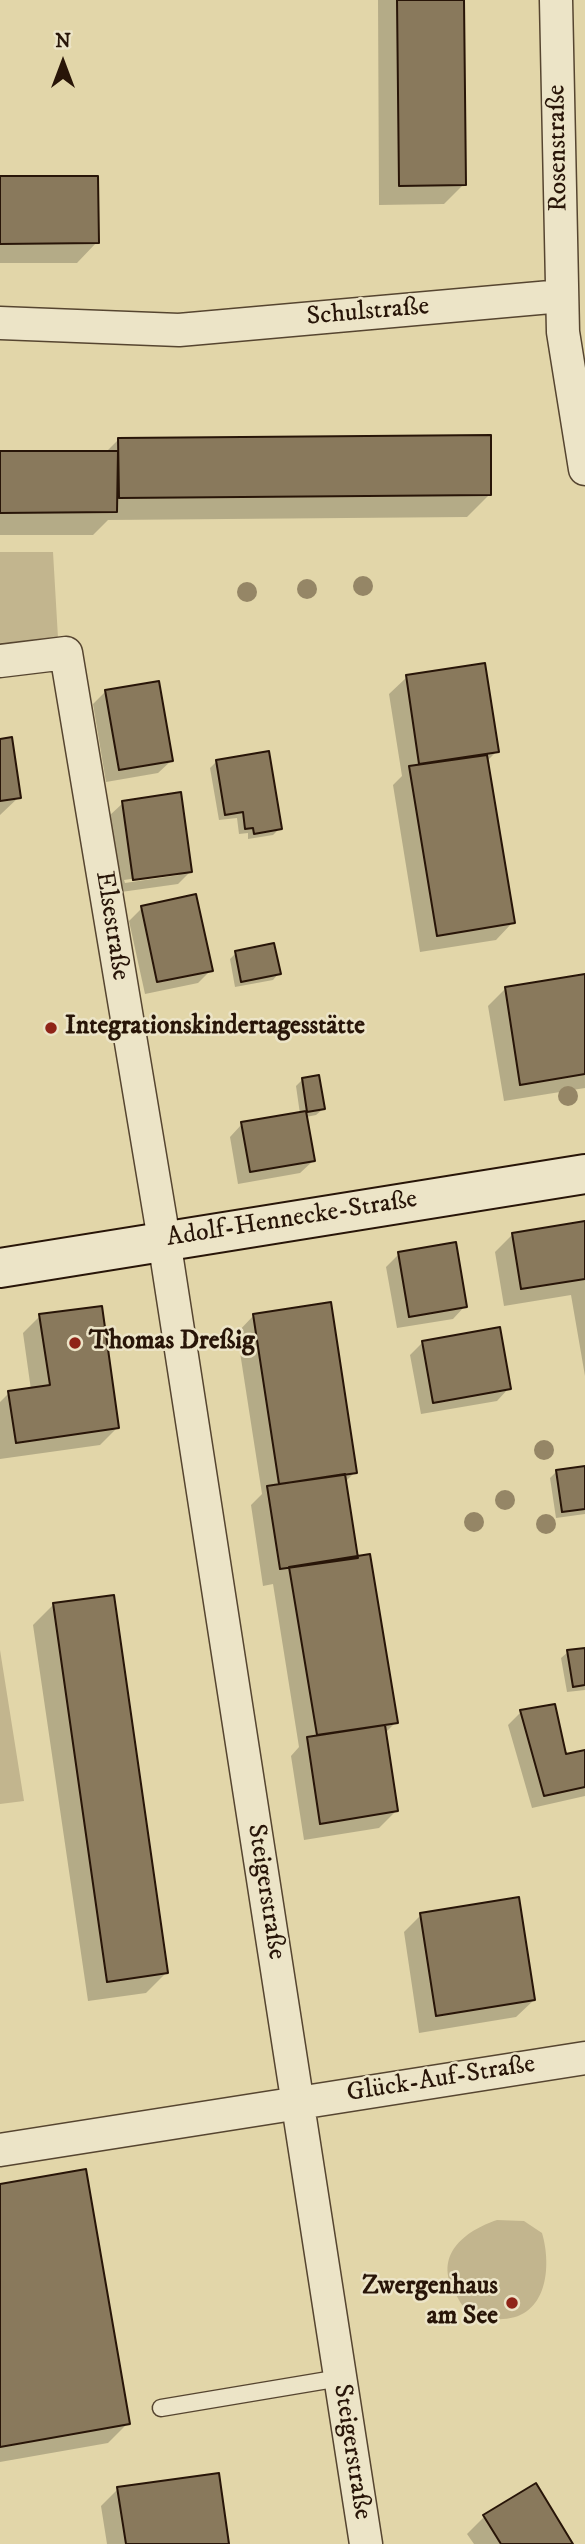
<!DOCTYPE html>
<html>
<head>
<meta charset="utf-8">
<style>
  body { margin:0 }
  #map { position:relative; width:585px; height:2544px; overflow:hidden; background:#e2d6a9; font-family:"IM FELL DW Pica",serif }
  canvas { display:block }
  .north { position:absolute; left:28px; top:28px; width:70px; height:70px; -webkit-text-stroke:5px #ece4c7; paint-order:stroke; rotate:0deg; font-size:19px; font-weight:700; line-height:28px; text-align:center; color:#281508 }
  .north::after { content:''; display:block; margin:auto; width:24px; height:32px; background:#281508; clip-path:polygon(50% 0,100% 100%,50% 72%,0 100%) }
</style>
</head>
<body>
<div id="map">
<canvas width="585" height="2544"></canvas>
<div class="north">N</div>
</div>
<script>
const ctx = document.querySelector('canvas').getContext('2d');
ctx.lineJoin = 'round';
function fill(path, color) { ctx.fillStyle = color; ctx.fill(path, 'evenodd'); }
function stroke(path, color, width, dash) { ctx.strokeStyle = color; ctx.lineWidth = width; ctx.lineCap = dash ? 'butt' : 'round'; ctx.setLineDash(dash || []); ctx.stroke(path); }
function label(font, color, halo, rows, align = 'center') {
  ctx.font = font + ' "IM FELL DW Pica",serif'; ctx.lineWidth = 5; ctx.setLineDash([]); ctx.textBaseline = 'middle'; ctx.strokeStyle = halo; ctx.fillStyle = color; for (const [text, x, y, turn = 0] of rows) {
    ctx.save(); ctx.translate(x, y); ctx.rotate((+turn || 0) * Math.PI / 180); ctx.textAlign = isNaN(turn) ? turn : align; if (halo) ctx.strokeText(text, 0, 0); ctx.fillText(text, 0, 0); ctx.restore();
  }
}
fill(new Path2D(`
  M0,552H53L58,638L0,643Z
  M0,1650L24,1801L0,1804Z
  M497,2220L524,2221L542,2233C552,2267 547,2317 503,2319C491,2320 477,2317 467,2310C462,2307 458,2298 455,2293C433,2256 464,2231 497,2220Z`), '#c2b58e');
fill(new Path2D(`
  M378,0H463L464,184L444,204L379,205Z
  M0,178L97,242L77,263H0Z
  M119,439L490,494L467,517L108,520L93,535H0V453H105Z
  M407,677L497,751L486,762L513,922L496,940L420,952L393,785L402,776L389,694Z
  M106,691L171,761L158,773L106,782L93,704Z
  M0,741L19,797L0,815Z
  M216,762L280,828L273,835L248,839V833L239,834L237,818L219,820L210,768Z
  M123,803L191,871L178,884L121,892L110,815ZM179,872V875L125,883L124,880Z
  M142,908L211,970L198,983L145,994L129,921Z
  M236,953L279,973L273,980L235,987L230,959Z
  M585,976V1088L504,1101L488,1006L505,989Z
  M303,1079L323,1109L316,1115L306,1117L313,1161L300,1173L238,1184L230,1137L242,1124L300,1114L296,1086Z
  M585,1222V1376L571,1295L504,1306L495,1252L512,1235Z
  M399,1254L465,1306L453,1319L397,1328L386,1267Z
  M254,1315L355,1472L345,1482L356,1560L396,1722L385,1733L396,1811L379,1828L304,1840L291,1756L299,1747L273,1584L263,1586L251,1505L262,1494L237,1333Z
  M40,1316L117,1428L100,1445L0,1459V1402L9,1393L31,1390L23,1333Z
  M423,1342L509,1388L497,1401L421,1414L410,1355Z
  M585,1468V1514L556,1518L550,1478L556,1472Z
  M53,1605L167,1972L146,1993L88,2001L33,1625Z
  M585,1649V1690L567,1692L561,1658L568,1652Z
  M521,1712L565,1756L585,1752V1796L532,1808L508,1725Z
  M421,1915L534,2000L516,2017L419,2033L404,1932Z
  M0,2186L128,2423L108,2443L0,2462Z
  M118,2489L227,2544H107L101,2506Z
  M484,2517L571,2544H474L467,2534Z`), '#0003');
const building = new Path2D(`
  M397,0H464L466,185L399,186Z
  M0,176H98L99,243L0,244Z
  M491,435V495L119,498L118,438Z
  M0,451H118L117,512L0,513Z
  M485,663L499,752L419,764L406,675Z
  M159,681L173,761L119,770L105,690Z
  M12,737L21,798L0,801V739Z
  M269,751L282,829L254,834L253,828L245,829L243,812L225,815L216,760Z
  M487,755L515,923L437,936L409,766Z
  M181,792L192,872L133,880L122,801Z
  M196,894L213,971L157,982L141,906Z
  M274,943L281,974L241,982L235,951Z
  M585,974V1074L520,1085L505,987Z
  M319,1075L325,1109L307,1112L302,1078Z
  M306,1111L315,1161L250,1172L241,1122Z
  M585,1221V1279L521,1289L512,1233Z
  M456,1242L467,1307L409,1317L398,1252Z
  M331,1302L357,1473L279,1484L253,1314Z
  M102,1306L119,1428L16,1443L8,1391L50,1385L39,1314Z
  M500,1327L511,1389L433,1403L422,1341Z
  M585,1466V1509L562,1512L556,1470Z
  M345,1474L358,1558L280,1569L267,1486Z
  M370,1554L398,1723L317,1735L289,1567Z
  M114,1595L168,1973L107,1982L53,1603Z
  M585,1648V1685L573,1687L567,1650Z
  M555,1704L566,1754L585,1750V1787L544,1796L520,1710Z
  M385,1725L398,1811L320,1824L307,1737Z
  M519,1897L535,2000L436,2016L420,1913Z
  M86,2169L130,2424L0,2447V2184Z
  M219,2473L229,2544H126L117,2487Z
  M536,2483L573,2544H501L483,2515Z`);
fill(building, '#89795c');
stroke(building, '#281508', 2);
const lane = new Path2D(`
  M161,2408L340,2378`);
const street = new Path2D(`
  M556,0L563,332L585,469
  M0,323L179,330L562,296
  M0,661L66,653L164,1240L366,2544
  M0,2150L585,2058`);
const secondary = new Path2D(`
  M0,1268L585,1174`);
stroke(lane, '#564530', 19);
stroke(street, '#564530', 35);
stroke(secondary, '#281508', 42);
stroke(lane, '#ece4c7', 16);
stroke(street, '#ece4c7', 32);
stroke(secondary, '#ece4c7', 38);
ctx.fillStyle = '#958666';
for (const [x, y] of [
  [363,586],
  [307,589],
  [247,592],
  [568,1096],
  [544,1450],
  [505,1500],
  [474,1522],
  [546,1524]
]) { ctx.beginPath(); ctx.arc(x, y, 10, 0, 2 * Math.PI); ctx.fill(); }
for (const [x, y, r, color] of [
  [51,1028,7,"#8f2418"],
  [75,1343,7,"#8f2418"],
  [512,2303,7,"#8f2418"]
]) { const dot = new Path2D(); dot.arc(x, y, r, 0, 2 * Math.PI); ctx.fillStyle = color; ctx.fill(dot); stroke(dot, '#ece4c7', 2.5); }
label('26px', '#281508', '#ece4c7', [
  ["Rosenstraße",559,148,-91],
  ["Schulstraße",368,313,-5],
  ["Elsestraße",111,926,81],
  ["Adolf-Hennecke-Straße",292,1220,-9],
  ["Steigerstraße",265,1892,81],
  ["Glück-Auf-Straße",441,2080,-9],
  ["Steigerstraße",351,2452,81]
]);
label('bold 26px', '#281508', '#ece4c7', [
  ["Integrationskindertagesstätte",65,1028],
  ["Thomas Dreßig",89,1343],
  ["Zwergenhaus",498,2288,"right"],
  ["am See",498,2318,"right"]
], 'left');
</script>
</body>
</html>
